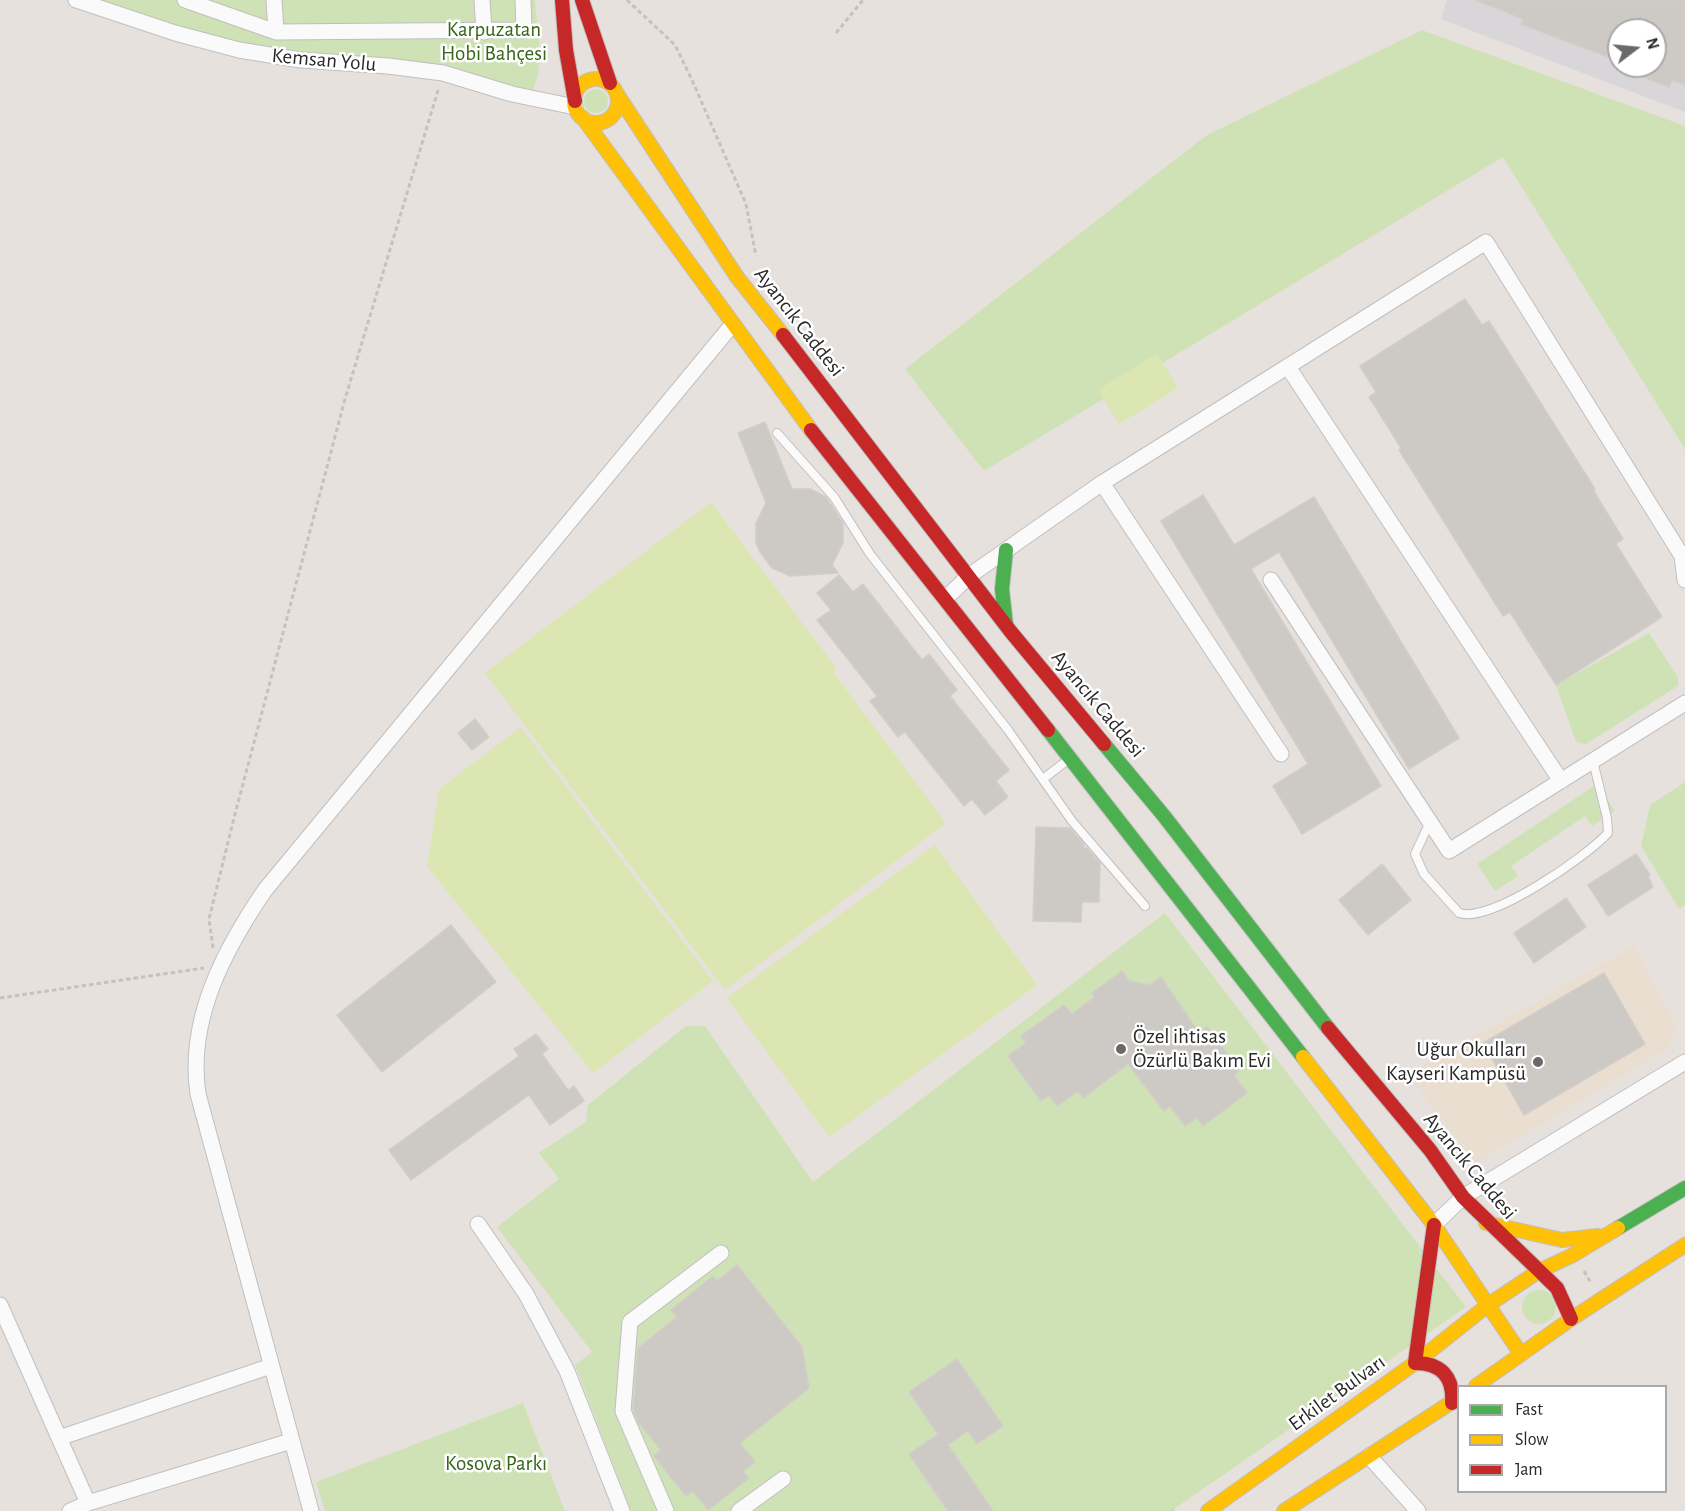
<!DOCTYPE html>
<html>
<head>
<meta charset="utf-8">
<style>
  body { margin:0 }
  #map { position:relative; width:1685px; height:1511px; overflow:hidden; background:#e7e1dd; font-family:"Alegreya Sans",sans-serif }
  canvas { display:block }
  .legend { position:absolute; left:1457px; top:1385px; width:210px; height:108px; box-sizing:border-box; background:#fff; border:2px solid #a9a9a9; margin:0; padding:8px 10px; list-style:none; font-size:18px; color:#282828 }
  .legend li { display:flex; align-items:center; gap:12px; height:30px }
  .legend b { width:30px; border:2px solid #a9a9a9 }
  .north { position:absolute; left:1607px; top:18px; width:60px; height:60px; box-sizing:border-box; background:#fff; border:2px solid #a9a9a9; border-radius:50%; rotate:74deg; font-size:16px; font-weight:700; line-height:24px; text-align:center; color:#282828 }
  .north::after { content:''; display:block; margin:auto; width:21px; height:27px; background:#6b6967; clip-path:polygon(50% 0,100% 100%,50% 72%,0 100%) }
</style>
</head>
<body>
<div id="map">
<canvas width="1685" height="1511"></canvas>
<ul class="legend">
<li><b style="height:8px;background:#4caf50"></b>Fast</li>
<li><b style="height:8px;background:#ffc107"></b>Slow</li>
<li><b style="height:8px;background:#c62828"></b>Jam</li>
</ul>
<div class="north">N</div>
</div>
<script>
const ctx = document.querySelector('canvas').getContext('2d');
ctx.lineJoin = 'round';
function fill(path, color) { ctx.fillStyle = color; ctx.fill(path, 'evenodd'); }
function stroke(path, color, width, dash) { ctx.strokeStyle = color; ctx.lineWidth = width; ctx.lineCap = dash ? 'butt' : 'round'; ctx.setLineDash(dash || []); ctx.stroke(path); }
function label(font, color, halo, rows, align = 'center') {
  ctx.font = font + ' "Alegreya Sans",sans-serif'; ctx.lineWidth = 5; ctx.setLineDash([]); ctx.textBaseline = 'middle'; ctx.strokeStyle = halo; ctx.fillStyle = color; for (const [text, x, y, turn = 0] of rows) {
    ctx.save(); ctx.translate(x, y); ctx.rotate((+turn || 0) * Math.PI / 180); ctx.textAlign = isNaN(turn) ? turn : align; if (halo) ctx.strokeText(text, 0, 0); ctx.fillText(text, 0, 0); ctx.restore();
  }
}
fill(new Path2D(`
  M1447,0H1685V112L1441,19ZM1619,30H1655V66H1619Z`), '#d9d6d9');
fill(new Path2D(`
  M1634,946L1677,1027L1668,1048L1476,1163L1407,1075Z`), '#eaded1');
fill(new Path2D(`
  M87,0H535C536,27 547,71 530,94L450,70L276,64Z
  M1422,30L1685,126V449L1503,157L984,471L905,369L1207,135Z
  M584 101a12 12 0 1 1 24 0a12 12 0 1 1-24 0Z
  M1649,633L1678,677V686L1586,744L1576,742L1556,685Z
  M1685,782V905L1679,909L1641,846L1650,805Z
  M1597,784L1615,811L1592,826L1585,816L1511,866L1518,876L1495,891L1477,864Z
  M1165,913L1466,1307L1171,1511H631L575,1365L592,1352L497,1227L559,1179L539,1153L586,1122L588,1105L686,1026H705L813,1182Z
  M1522 1307a17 17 0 1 1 34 0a17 17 0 1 1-34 0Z
  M523,1403L565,1511H325L316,1482Z`), '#cfe2b5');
fill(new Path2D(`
  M1157,353L1178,388L1119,424L1098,390Z
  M711,502L837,669L833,672L946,823L725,990L485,673Z
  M521,727L713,981L593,1073L427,866L439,789Z
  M935,845L1037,985L829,1137L727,998Z`), '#dbe6b3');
const building = new Path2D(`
  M1476,0H1685V85L1672,80L1669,87L1617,67L1655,66V30H1619V61L1521,24L1523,19Z
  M1465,299L1482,325L1489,321L1595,489L1593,490L1623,539L1616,544L1662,617L1556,685L1510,612L1503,616L1399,450L1401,448L1369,397L1376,392L1360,366Z
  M765,422L792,489H810L826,497L843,523V543L832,565L838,573L790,576L772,568L760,552L756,543V523L766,503L738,433Z
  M1203,495L1234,545L1314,497L1459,738L1409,769L1279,552L1251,569L1381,786L1302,834L1273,786L1308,764L1161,521Z
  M839,575L853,592L863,584L922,660L929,654L957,690L950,696L1009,770L996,781L1008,797L985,815L972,799L964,806L905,732L898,737L870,701L877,696L817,620L831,610L817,593Z
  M475,719L489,737L472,750L458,733Z
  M1036,827L1070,828L1084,844V848H1087L1100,863L1099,902H1082L1081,922L1033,921Z
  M1636,854L1650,875L1648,876L1653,887L1608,916L1588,885Z
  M1382,864L1411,900L1368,935L1339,900Z
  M1566,898L1586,927L1534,963L1514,933Z
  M451,925L496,982L382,1072L337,1015Z
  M1122,971L1129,981L1150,985L1161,977L1199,1033L1207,1027L1240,1070L1234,1075L1247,1093L1203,1126L1197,1118L1185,1126L1170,1106L1164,1111L1128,1064L1083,1098L1078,1091L1057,1106L1049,1095L1041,1101L1008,1056L1026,1043L1021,1036L1064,1005L1072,1014L1095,997L1092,993Z
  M1604,973L1645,1044L1524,1115L1483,1043Z
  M536,1034L548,1049L542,1054L568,1090L574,1086L584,1101L550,1125L529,1095L411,1180L389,1150L519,1056L514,1049Z
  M737,1265L802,1347L809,1388L740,1443L755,1462L743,1471L749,1478L708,1510L693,1491L686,1496L654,1456L661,1450L638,1422L633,1409L638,1348L677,1317L671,1310L713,1276L717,1281Z
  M957,1359L1003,1426L977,1444L968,1431L948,1445L993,1511H948L909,1454L938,1434L909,1392Z`);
fill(building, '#cdcac6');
stroke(building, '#d2cdc9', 1.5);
const lane = new Path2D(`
  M777,433L834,497L870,554L1008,730L1072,821L1145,906
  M1043,779L1069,759
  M1430,822L1415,854L1424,874L1459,913C1490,924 1586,857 1608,833L1607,818L1593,761`);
const street = new Path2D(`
  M76,0L175,33L239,50L301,60L388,66L443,73L512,94L575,107
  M185,0L276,32L524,30L523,0
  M274,0L276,32
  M482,0L484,32
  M1288,367L1561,781
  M1102,483L1281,754
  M1271,580L1449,851L1685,703
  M946,598L969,576L1102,483L1486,242L1682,556L1685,580
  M478,1224L526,1294L567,1371L622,1511
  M1434,1225L1463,1197L1685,1062
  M0,1305L88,1503
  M59,1438L271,1366
  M1369,1456L1418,1511
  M70,1511L88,1503L291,1441
  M311,1511L198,1094C187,1020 224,950 265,890L732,325
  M666,1511L623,1411L630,1322L721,1253
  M739,1511L783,1479`);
const fast = new Path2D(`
  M1006,550L1002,589L1006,625
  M1048,730L1303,1057
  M1104,744L1164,816L1328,1028
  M1618,1228L1685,1188`);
const slow = new Path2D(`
  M574 101a22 22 0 1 1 44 0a22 22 0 1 1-44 0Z
  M617,94L737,277L783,335
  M583,118L811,430
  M1303,1057L1434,1225L1521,1354
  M1486,1223L1562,1240L1598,1236
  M1476,1386L1571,1319L1685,1245
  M1208,1511L1415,1363L1488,1305L1539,1271L1573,1255L1618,1228
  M1284,1511L1458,1398`);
const jam = new Path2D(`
  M562,0L566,50L575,101
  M582,0L610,83
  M783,335L1011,632L1104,744
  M811,430L1048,730
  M1328,1028L1430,1150L1463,1197L1557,1288L1571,1319
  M1434,1225L1415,1363C1441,1363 1454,1377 1452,1403`);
stroke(lane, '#c0bfbf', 10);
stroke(street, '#c0bfbf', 17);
stroke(fast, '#c0bfbf', 16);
stroke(slow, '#c0bfbf', 16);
stroke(jam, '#c0bfbf', 16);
stroke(new Path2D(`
  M627,0L675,45L692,80L746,204L756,256
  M836,33L863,0
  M213,948L209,919L235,814L345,399L439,87
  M0,998L204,968
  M1584,1271L1591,1283
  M1172,1510L1173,1511`), '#c3c2c2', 3, [4.5, 3]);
stroke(lane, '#fbfafa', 8);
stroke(street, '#fbfafa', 15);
stroke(fast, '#4caf50', 14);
stroke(slow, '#ffc107', 14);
stroke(jam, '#c62828', 14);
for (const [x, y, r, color] of [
  [1121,1049,6,"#6b6967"],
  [1538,1062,6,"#6b6967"]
]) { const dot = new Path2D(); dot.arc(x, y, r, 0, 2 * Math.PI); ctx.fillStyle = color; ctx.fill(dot); stroke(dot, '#fff', 2); }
label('21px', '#346518', '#fff', [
  ["Karpuzatan",494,30],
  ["Hobi Bahçesi",494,54],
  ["Kosova Parkı",496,1464]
]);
label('21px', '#282828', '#fff', [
  ["Kemsan Yolu",324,60,5],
  ["Ayancık Caddesi",799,322,52],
  ["Ayancık Caddesi",1098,704,50],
  ["Ayancık Caddesi",1470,1166,50],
  ["Erkilet Bulvarı",1337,1393,-36]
]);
label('21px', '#282828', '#fff', [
  ["Özel ihtisas",1133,1037],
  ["Özürlü Bakım Evi",1133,1061],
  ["Uğur Okulları",1526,1050,"right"],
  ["Kayseri Kampüsü",1526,1074,"right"]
], 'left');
</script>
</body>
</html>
